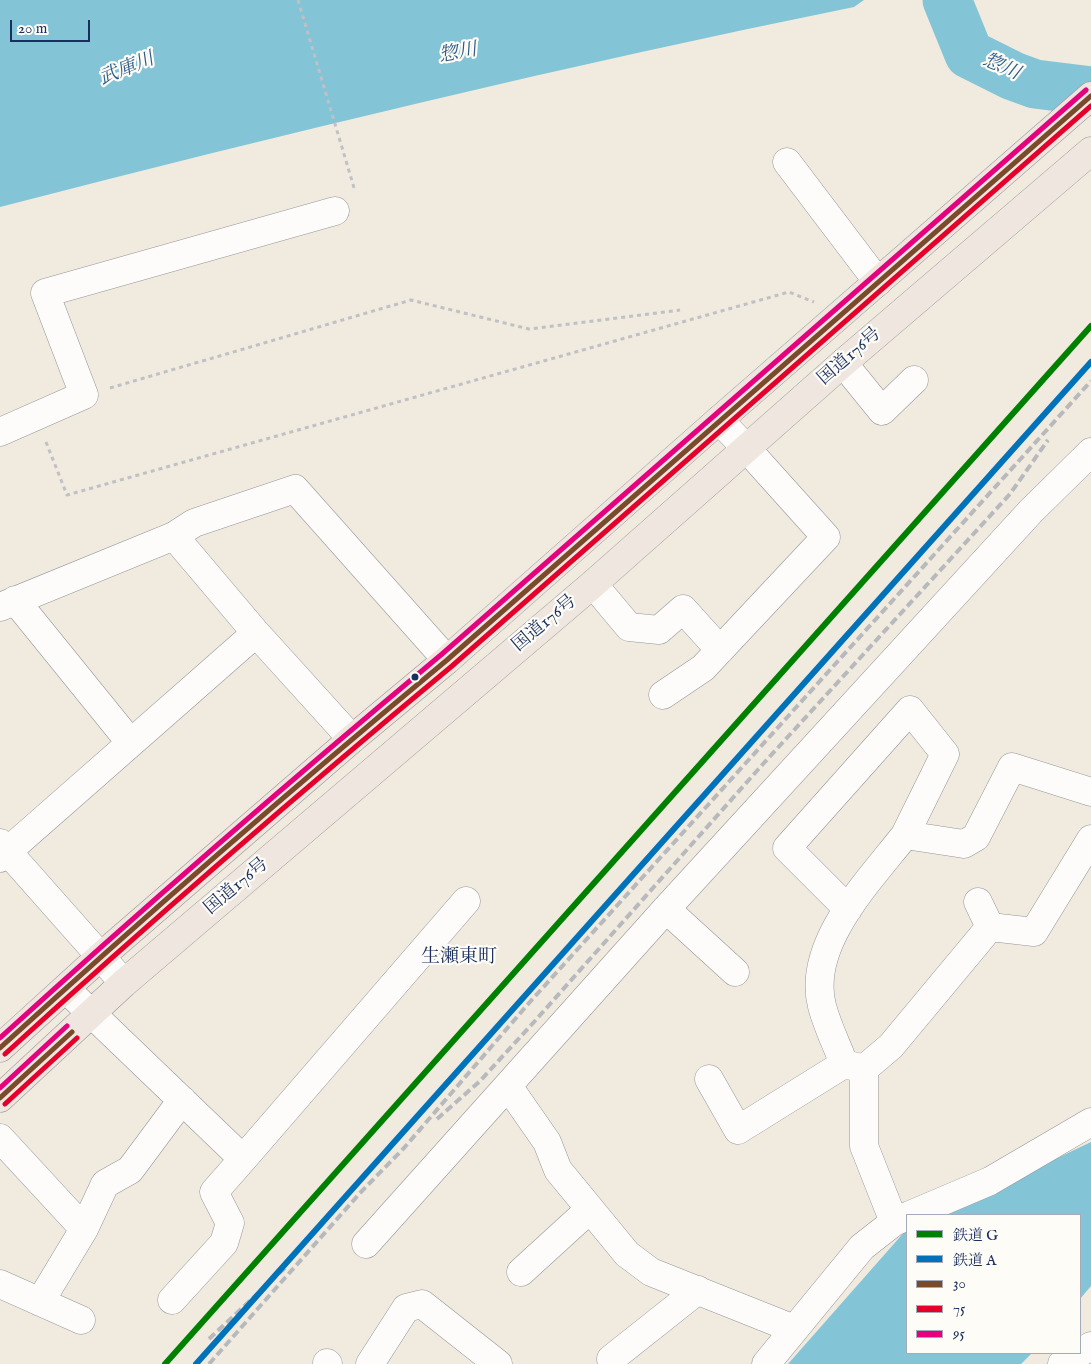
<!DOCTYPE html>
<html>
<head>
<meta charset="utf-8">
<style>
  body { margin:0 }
  #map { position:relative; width:1091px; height:1364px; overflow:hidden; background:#f0eadf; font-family:"IM FELL English","Noto Serif JP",serif }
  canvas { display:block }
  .legend { position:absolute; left:906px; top:1214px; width:175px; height:140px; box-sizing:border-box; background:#fdfcf7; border:1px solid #a3aaba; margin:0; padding:6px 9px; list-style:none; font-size:15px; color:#1b2f5e }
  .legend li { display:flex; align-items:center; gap:10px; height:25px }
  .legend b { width:25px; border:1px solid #a3aaba }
  .scale { position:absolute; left:10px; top:20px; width:80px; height:22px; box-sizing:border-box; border:2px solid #1b2f5e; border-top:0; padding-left:6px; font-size:15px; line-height:18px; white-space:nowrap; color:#1b2f5e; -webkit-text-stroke:4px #fdfcf7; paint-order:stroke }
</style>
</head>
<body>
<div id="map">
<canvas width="1091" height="1364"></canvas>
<ul class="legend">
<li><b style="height:6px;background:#008000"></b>鉄道 G</li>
<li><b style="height:6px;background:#0072ba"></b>鉄道 A</li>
<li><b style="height:6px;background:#7a4b2a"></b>30</li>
<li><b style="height:6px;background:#e4002b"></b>75</li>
<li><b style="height:6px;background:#e5007d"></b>95</li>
</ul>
<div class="scale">20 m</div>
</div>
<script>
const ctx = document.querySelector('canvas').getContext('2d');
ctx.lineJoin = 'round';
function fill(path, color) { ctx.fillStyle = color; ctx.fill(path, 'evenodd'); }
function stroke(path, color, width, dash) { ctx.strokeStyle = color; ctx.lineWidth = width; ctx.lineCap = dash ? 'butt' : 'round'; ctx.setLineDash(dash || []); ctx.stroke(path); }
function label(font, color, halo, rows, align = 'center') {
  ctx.font = font + ' "IM FELL English","Noto Serif JP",serif'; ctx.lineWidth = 4.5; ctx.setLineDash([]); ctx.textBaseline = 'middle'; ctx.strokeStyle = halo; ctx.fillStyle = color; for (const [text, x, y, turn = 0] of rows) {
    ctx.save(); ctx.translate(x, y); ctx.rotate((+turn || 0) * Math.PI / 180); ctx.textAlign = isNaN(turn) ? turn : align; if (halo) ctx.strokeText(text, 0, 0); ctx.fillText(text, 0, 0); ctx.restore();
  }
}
fill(new Path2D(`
  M0,0H864L854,7C567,65 283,134 0,207Z
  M1091,1142V1286L1080,1299V1215H938Z
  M907,1229V1353H1032L1021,1364H788Z`), '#83c4d6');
stroke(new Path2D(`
  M947,0L969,54L1013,76L1035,84L1091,91`), '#83c4d6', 49);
const minor = new Path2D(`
  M787,162L878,282
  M843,363L882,411L914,380
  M0,432L84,395L45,293L335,211
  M174,536L194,523L295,489L447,660
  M593,584L629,627L659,630L683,609L720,650
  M15,600L130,742
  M0,607L174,536L256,633L352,739
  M663,695L703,668L826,537L746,448L719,420
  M0,843L124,983
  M0,858L256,633
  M978,902L990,927
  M666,909L735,972
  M848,909L787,848L910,710L945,754L905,835
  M67,990L243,1159L466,901
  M844,1064C837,1045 827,1026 822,1006C806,944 870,880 905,835L964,844L976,837L1012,767L1091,792
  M709,1079L738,1130L844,1064L861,1068
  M508,1086L547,1142L558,1170L627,1254L651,1272L794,1329
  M0,1138L84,1229
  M910,1215L990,1181L1091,1122
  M894,1222L864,1146V1069L891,1046L990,927L1034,932L1091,839
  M366,1244L666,909L1031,511L1091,452
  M521,1272L590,1209
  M0,1284L81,1320
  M172,1300L224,1243L230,1223L214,1192L243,1159
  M40,1302L84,1229L105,1184L130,1170L182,1100
  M611,1359L698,1290
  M327,1363L328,1364
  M370,1364L406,1308L422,1304L498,1364
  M766,1364L862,1247L894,1222L907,1216
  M1062,1364L1091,1346`);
const highway = new Path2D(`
  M0,1048L100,957L352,739L447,660L719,420L1091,96
  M0,1098L124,983L593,584L843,363L1091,151`);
stroke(minor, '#969699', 29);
stroke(highway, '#969699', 29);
stroke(new Path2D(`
  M298,0L355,191
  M110,388L411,300L529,329L680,310
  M46,442L67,495L789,292L814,302`), '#c0c1c4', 3, [4, 4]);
stroke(minor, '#fdfcfa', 28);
stroke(highway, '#efe7df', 28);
stroke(new Path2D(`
  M437,1119L480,1081L534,1022L763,764L1010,494L1048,440
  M209,1339L287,1266
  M209,1364L360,1193L404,1148L529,1003L1091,381`), '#b7b9bc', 4, [8, 4]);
stroke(new Path2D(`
  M0,1048C146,915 295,786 447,660L1091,96
  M0,1098L72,1032`), '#7a4b2a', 5);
stroke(new Path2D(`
  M5,1054C151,921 300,792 452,666L1091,106
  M5,1104L77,1038`), '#e4002b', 5);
stroke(new Path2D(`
  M0,1038C144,907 292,779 442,654L1086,90
  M0,1088L67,1026`), '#e5007d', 5);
stroke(new Path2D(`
  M165,1364L1091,326`), '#008000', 6);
stroke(new Path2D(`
  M196,1364L1091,362`), '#0072ba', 6);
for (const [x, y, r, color] of [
  [415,677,4.5,"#1b2f5e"]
]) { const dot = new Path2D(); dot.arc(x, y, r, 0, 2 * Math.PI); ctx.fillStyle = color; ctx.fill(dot); stroke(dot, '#fdfcf7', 2); }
label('18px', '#1b2f5e', '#fdfcf7', [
  ["国道176号",850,357,-41],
  ["国道176号",545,624,-40],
  ["国道176号",237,887,-40]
]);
label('italic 19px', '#2f5d87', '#fdfcf7', [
  ["惣川",458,54,-10],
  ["惣川",1001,68,24],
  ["武庫川",127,70,-22]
]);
label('19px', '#1b2f5e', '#fdfcf7', [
  ["生瀬東町",459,958]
]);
</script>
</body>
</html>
